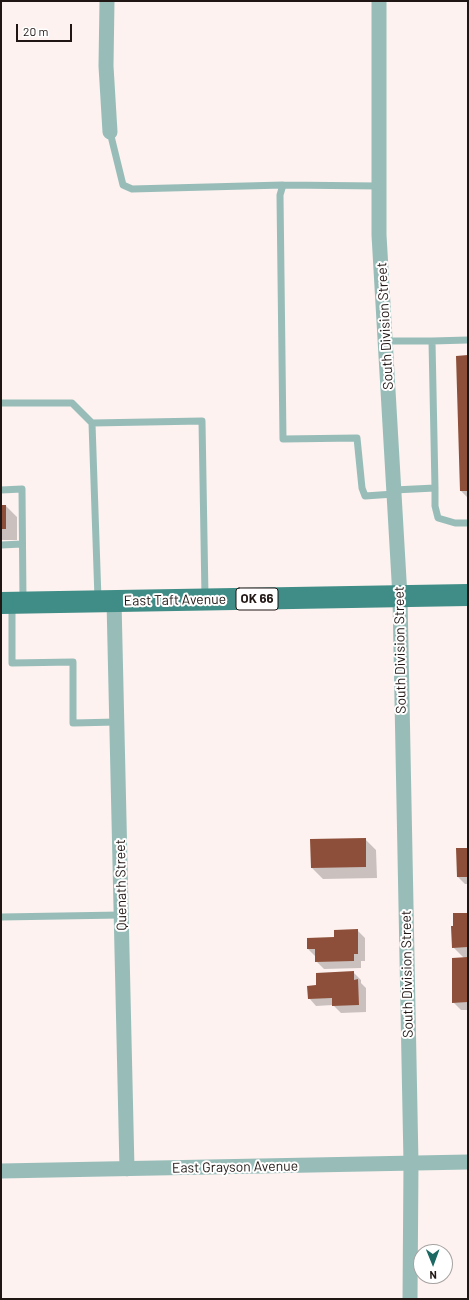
<!DOCTYPE html>
<html>
<head>
<meta charset="utf-8">
<style>
  body { margin:0 }
  #map { position:relative; width:469px; height:1300px; overflow:hidden; background:#fdf2ef; font-family:Barlow,sans-serif }
  canvas { display:block }
  .frame { position:absolute; inset:0; border:2px solid #201714; pointer-events:none }
  .north { position:absolute; left:413px; top:1244px; width:40px; height:40px; box-sizing:border-box; background:#fff; border:1px solid #a6a2a1; border-radius:50%; rotate:179deg; font-size:11px; font-weight:700; line-height:16px; text-align:center; color:#201714 }
  .north::after { content:''; display:block; margin:auto; width:14px; height:18px; background:#1c6862; clip-path:polygon(50% 0,100% 100%,50% 72%,0 100%) }
  .scale { position:absolute; left:16px; top:24px; width:56px; height:18px; box-sizing:border-box; border:2px solid #201714; border-top:0; padding-left:5px; font-size:12px; line-height:14px; white-space:nowrap; color:#201714; -webkit-text-stroke:3px #fff; paint-order:stroke }
</style>
</head>
<body>
<div id="map">
<canvas width="469" height="1300"></canvas>
<div class="frame"></div>
<div class="north">N</div>
<div class="scale">20 m</div>
</div>
<script>
const ctx = document.querySelector('canvas').getContext('2d');
ctx.lineJoin = 'round';
function fill(path, color) { ctx.fillStyle = color; ctx.fill(path, 'evenodd'); }
function stroke(path, color, width, dash) { ctx.strokeStyle = color; ctx.lineWidth = width; ctx.lineCap = dash ? 'butt' : 'round'; ctx.setLineDash(dash || []); ctx.stroke(path); }
function label(font, color, halo, rows, align = 'center') {
  ctx.font = font + ' Barlow,sans-serif'; ctx.lineWidth = 4; ctx.setLineDash([]); ctx.textBaseline = 'middle'; ctx.strokeStyle = halo; ctx.fillStyle = color; for (const [text, x, y, turn = 0] of rows) {
    ctx.save(); ctx.translate(x, y); ctx.rotate((+turn || 0) * Math.PI / 180); ctx.textAlign = isNaN(turn) ? turn : align; if (halo) ctx.strokeText(text, 0, 0); ctx.fillText(text, 0, 0); ctx.restore();
  }
}
fill(new Path2D(`
  M468,356V498L461,491Z
  M1,506H6L17,517V540H1Z
  M365,839L376,850L377,878L323,879L312,868Z
  M468,849V884H465L458,877Z
  M468,914V1010H461L453,1002L464,958L453,947Z
  M357,930L365,938V961H361V968L324,969L316,961L315,956L308,949Z
  M353,972L361,980V983L366,988V1012L341,1013L333,1005L316,1006L309,998L317,986Z`), '#0003');
fill(new Path2D(`
  M468,355V491H460L456,356Z
  M1,505H6V529H1Z
  M366,838V867L311,868L310,839Z
  M456,848H468V877H457Z
  M453,913H468V947L452,948L451,926H453Z
  M358,929V954H354V961L315,962V949H307V938L334,937V930Z
  M468,957V1002L452,1003V958Z
  M354,971V980L358,979L359,1005L332,1006V998L308,999L307,986L316,985V973Z`), '#8d4f39');
stroke(new Path2D(`
  M110,132L123,185L132,189L283,185
  M379,186L283,185L280,195L283,439L357,438L362,488L365,496L394,494
  M385,341H432L435,488
  M432,341L468,340
  M1,403H72L92,423
  M1,490L22,489L23,600
  M394,490L435,488V506L438,518L455,523H468
  M1,545L22,544
  M98,599L92,423L202,421L205,597
  M12,606V663L73,662V723L117,722
  M1,917L121,915`), '#98bdb9', 7);
stroke(new Path2D(`
  M107,1L106,66L110,132
  M379,1V235L400,597L411,1163L410,1299
  M114,601L127,1169
  M1,1171L468,1162`), '#98bdb9', 15);
stroke(new Path2D(`
  M1,603L468,595`), '#3f8d86', 22);
for (const [x, y, w] of [
  [257,599,42]
]) { const box = new Path2D(); box.roundRect(x - w / 2, y - 11, w, 22, 3); ctx.fillStyle = '#fff'; ctx.fill(box); stroke(box, '#201714', 1); }
label('bold 13px', '#201714', null, [
  ["OK 66",257,599]
]);
label('14px', '#201714', '#fff', [
  ["South Division Street",385,326,-93],
  ["East Taft Avenue",175,600,-1],
  ["South Division Street",400,650,-91],
  ["Quenath Street",121,885,-91],
  ["South Division Street",407,974,-91],
  ["East Grayson Avenue",235,1167,-1]
]);
</script>
</body>
</html>
